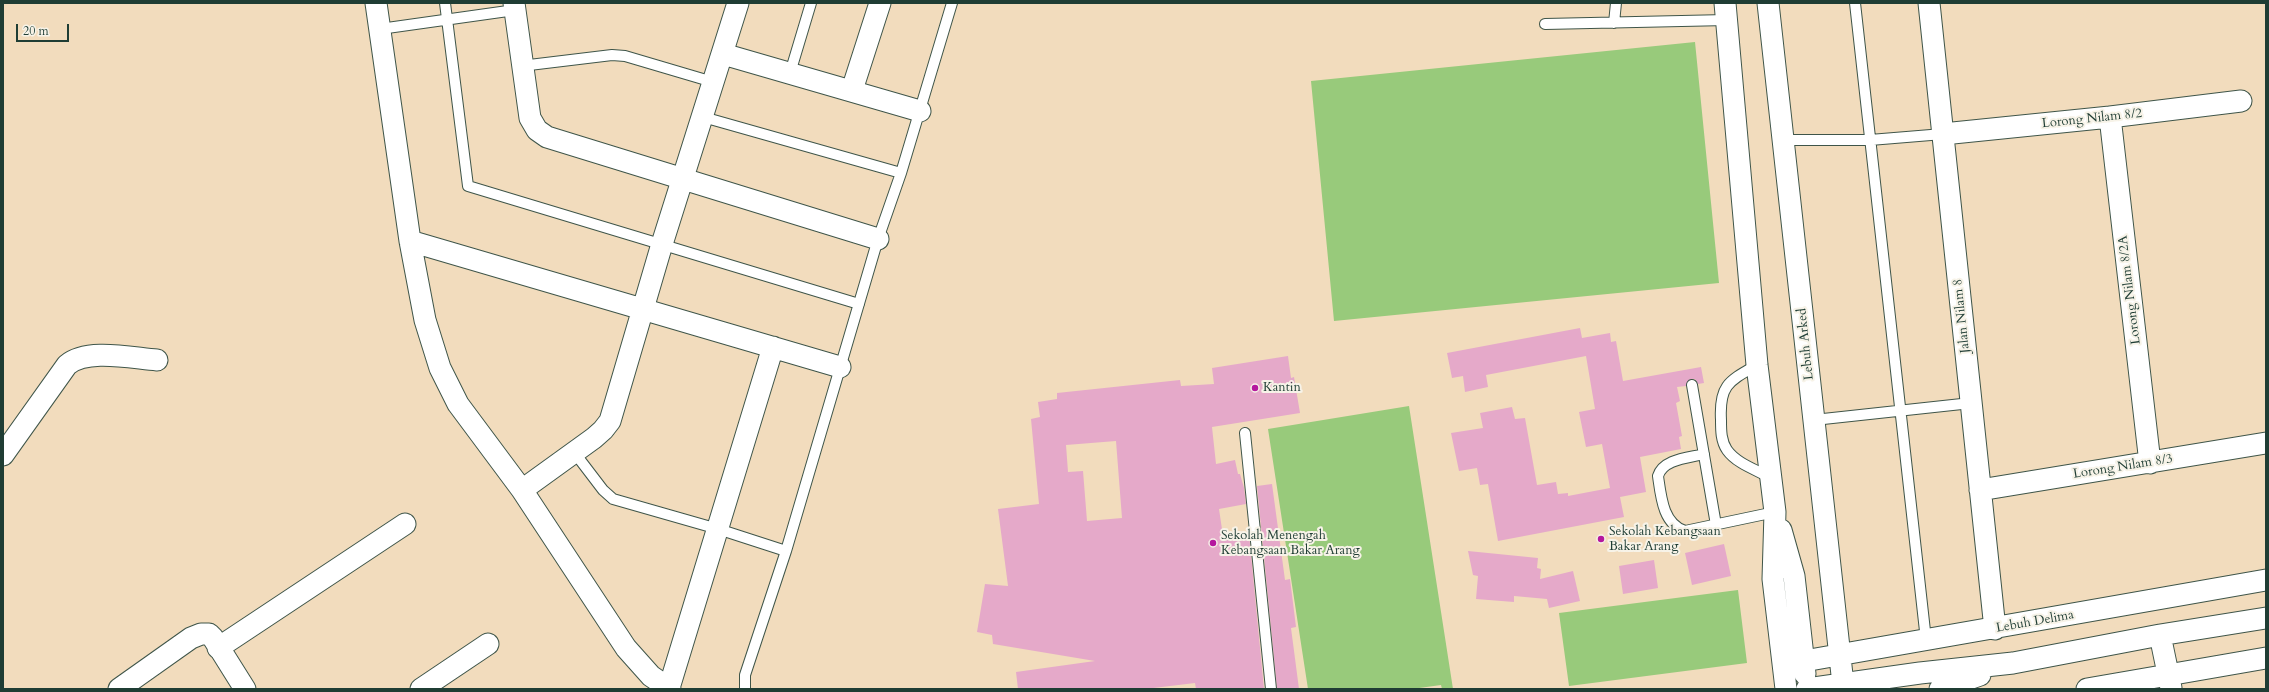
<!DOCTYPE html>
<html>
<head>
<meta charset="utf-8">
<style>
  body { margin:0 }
  #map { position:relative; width:2269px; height:692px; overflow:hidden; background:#f2dcbd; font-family:Cardo,serif }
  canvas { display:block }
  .frame { position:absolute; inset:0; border:4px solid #1f3d34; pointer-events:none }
  .scale { position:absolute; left:16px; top:24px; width:53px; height:18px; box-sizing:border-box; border:2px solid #1f3d34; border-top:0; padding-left:5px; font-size:12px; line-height:14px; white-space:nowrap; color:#1f3d34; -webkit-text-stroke:3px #f7f3e8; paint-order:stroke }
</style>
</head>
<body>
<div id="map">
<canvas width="2269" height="692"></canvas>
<div class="frame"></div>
<div class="scale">20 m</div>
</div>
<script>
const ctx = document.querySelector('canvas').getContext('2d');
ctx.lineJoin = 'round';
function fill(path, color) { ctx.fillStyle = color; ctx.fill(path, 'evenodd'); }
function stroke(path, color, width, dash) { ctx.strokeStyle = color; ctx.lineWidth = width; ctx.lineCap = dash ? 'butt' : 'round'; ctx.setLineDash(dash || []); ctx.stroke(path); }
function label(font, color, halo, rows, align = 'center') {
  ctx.font = font + ' Cardo,serif'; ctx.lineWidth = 4; ctx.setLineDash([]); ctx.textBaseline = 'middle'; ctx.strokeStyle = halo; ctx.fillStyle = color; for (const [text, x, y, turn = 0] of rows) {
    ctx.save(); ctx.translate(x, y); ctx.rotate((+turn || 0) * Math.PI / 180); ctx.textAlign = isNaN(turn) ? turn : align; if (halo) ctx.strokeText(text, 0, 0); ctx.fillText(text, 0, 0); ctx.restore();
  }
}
fill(new Path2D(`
  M1695,42L1719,283L1334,321L1311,81Z
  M1409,406L1453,689H1442L1441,685L1412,689H1308L1268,429Z
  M1738,590L1747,663L1569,686L1559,613Z`), '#98ca7b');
fill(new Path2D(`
  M1580,328L1582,338L1610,333L1611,342L1616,341L1623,381L1701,367L1704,383L1698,384L1695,379H1691L1686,386L1677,387L1680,401L1676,403L1682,436L1679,437L1681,449L1640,457L1646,492L1620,497L1624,517L1498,541L1488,484L1480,485L1477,468L1459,471L1451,433L1483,428L1480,413L1512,407L1515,419L1525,418L1537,485L1556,482L1558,494L1568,493V496L1610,488L1602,444L1586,447L1579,412L1595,409L1586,356L1486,375L1488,387L1465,392L1463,376L1452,378L1447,353Z
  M1288,356L1291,378L1294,377L1300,413L1212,427L1216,464L1235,460L1238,474H1240L1244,488L1246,504L1219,509L1223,536L1249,534L1264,689H1196L1195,683L1145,689H1018L1016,672L1095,661L993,644L992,635L977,632L985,584L1008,586L998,509L1039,504L1031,419L1040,417L1038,402L1057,399V393L1180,380L1181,386L1214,384L1212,368ZM1116,441L1122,518L1087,521L1083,471L1068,472L1066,445Z
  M1272,484L1285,580L1290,579L1296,627L1291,628L1299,689H1277L1257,486Z
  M1724,544L1731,576L1692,585L1685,553Z
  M1468,551L1538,558L1537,568L1541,569L1540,579L1573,571L1580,601L1549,608L1547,599L1514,596V602L1476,599L1478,576L1473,575Z
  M1654,560L1658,588L1623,594L1619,566Z`), '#e5a9c9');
const service = new Path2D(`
  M445,3L468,186L859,304
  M1855,3L1926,640
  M1614,23L1616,3
  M1545,24L1727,20
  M380,29L515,10
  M521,66L612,55L625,56L713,82
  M790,73L811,3
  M703,117L901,173
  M1783,140H1870L1943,134
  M1757,365C1729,381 1719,385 1721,420C1721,431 1721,441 1727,450C1737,464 1757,470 1771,478
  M1692,385L1716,525
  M1814,420L1971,403
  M1245,433L1271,689
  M574,452L603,490L613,499L718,529L786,551
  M1704,454C1688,458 1663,459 1658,476C1661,497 1663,524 1685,531L1775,512
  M745,689V675L786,551L878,239L901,173L952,3`);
const minor = new Path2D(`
  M376,3L410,241L425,320L440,368L458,404L522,490L626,648L651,676L670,689
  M514,3L530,118L537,130L547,137L878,239
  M1725,3L1757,365L1775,512L1773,579L1786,689
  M1768,3L1843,684
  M1929,3L1995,629
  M723,54L920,111
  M852,90L880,3
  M2110,117L2150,463
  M1943,134L2110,117L2241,101
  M410,241L840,367
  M3,455L67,365C87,348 131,358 157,360
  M522,490L594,438L603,430L610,421L662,244L738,3
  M1980,490L2266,443
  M1781,530L1794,576L1805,674
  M2160,635L2171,688
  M218,648L405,524
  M1804,661L2266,580
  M669,688L773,347
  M119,689L191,638L201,634H209L213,638L245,689
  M421,689L488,644
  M1807,689L1920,673L2013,663L2160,635L2266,618
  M1940,689L1980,675
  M2087,689L2266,658`);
stroke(service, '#3f5549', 12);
stroke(minor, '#3f5549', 23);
stroke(service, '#fff', 10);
stroke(minor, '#fff', 21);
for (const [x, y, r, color] of [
  [1255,388,4,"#b5179e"],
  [1601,539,4,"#b5179e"],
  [1213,543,4,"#b5179e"]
]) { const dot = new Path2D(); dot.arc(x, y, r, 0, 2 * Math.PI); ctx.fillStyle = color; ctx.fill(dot); stroke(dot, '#f7f3e8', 1.5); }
label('13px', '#1f3d34', '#f7f3e8', [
  ["Lorong Nilam 8/2",2092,119,-6],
  ["Lorong Nilam 8/2A",2130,290,-97],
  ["Jalan Nilam 8",1962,316,-96],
  ["Lebuh Arked",1806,344,-96],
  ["Lorong Nilam 8/3",2123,467,-9],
  ["Lebuh Delima",2035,622,-10]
]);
label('13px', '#1f3d34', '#f7f3e8', [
  ["Kantin",1263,388],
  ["Sekolah Kebangsaan",1609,532],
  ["Bakar Arang",1609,547],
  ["Sekolah Menengah",1221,536],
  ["Kebangsaan Bakar Arang",1221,551]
], 'left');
</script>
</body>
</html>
